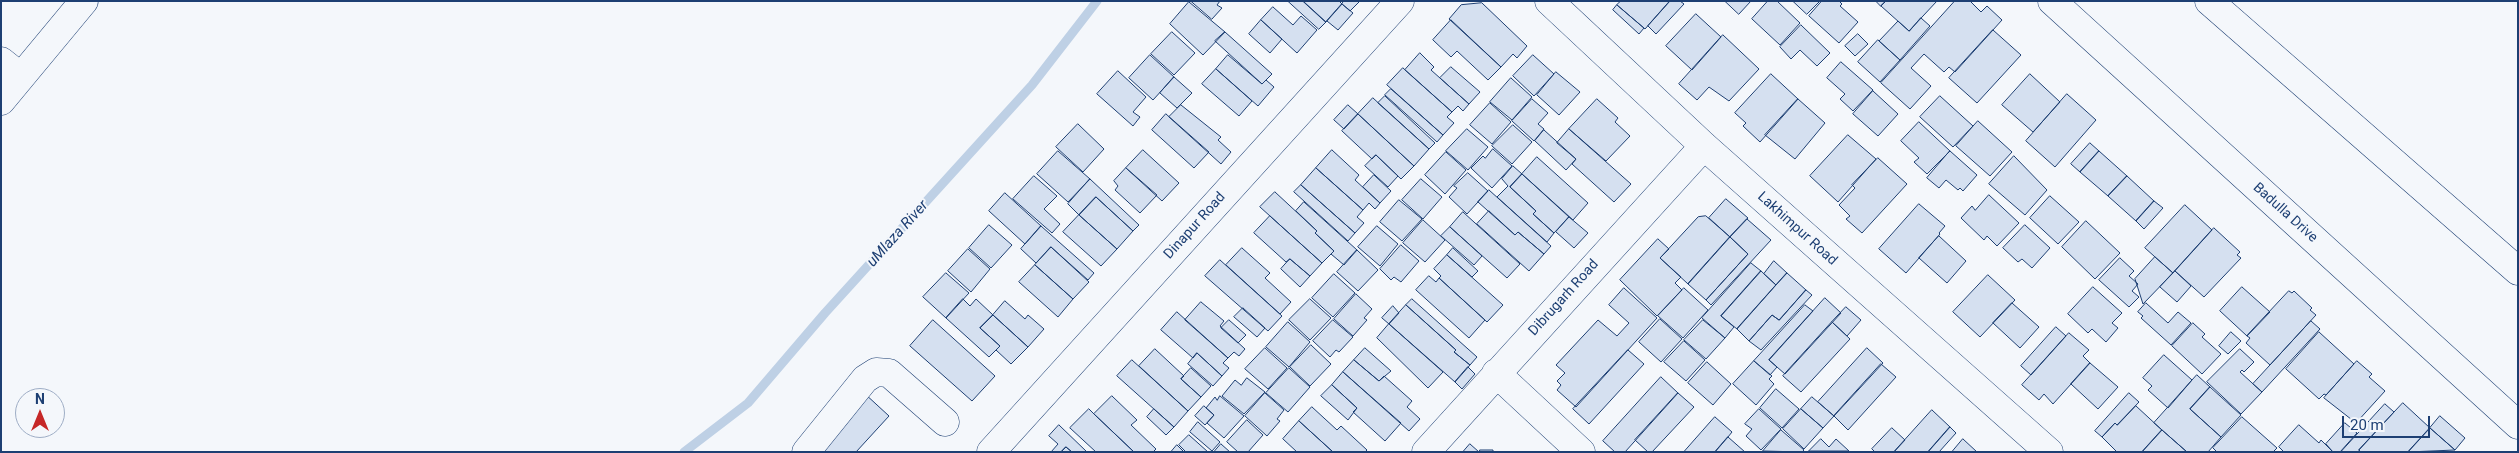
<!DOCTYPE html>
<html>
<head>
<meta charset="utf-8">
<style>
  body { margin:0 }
  #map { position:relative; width:2519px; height:453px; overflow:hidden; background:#f4f7fb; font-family:Roboto,sans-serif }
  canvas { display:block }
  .frame { position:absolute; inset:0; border:2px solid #1d3f73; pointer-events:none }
  .north { position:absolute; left:15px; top:388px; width:50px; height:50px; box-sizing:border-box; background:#f4f7fb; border:1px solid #9eadc5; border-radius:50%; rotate:0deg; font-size:14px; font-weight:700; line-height:20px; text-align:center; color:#1d3f73 }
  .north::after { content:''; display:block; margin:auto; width:18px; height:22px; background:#c62828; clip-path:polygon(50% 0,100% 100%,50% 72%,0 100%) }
  .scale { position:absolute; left:2342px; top:416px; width:88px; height:22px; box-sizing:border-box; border:2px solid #1d3f73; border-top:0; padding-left:6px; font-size:15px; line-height:18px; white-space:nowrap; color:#1d3f73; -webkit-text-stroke:4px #f4f7fb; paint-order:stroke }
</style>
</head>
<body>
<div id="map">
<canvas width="2519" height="453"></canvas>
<div class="frame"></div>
<div class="north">N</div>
<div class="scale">20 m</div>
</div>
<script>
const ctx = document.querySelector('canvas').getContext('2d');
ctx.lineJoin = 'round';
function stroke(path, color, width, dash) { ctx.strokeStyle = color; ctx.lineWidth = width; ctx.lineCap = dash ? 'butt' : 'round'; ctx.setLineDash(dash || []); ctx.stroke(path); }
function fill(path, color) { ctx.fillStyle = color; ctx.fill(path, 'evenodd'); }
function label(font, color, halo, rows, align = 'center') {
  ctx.font = font + ' Roboto,sans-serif'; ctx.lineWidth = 4; ctx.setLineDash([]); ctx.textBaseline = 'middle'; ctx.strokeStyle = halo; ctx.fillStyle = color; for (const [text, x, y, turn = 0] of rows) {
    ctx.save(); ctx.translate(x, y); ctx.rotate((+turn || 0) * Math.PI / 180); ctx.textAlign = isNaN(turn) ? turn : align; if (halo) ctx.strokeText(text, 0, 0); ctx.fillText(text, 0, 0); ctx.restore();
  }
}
stroke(new Path2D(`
  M684,452L748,403L825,313L1032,85L1097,1`), '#bed0e5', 9);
const building = new Path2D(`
  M1191,1H1220L1217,5L1222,8L1212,19Z
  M1288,1H1303L1326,22L1319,29Z
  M1303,1H1339L1342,4L1326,22Z
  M1344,1H1360L1350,11L1342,4Z
  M1621,1H1670L1645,29L1617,5Z
  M1670,1H1680L1684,4L1656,34L1648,26Z
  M1725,1H1751L1739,14Z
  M1768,1H1777L1800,23L1780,45L1752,19Z
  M1793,1H1820L1807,14Z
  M1822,1H1839L1842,4L1840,6L1858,22L1839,43L1809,16Z
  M1876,1H1886L1881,6Z
  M1886,1H1937L1909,31L1881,6Z
  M1955,1H1970L1981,12L1987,6L2002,20L1955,72L1949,67L1944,72L1924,54L1911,68L1931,86L1910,109L1881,83Z
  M1189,2L1225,32L1203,55L1170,24Z
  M1482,3L1527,46L1517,58L1513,54L1501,67L1449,19L1461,5Z
  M1342,4L1353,13L1338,30L1327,21Z
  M1617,5L1644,28L1639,34L1613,10Z
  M1273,7L1293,25L1301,16L1317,30L1297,53L1261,20Z
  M1696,14L1721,37L1692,70L1666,46Z
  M1921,18L1930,26L1900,60L1879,41L1898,21L1909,31Z
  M1261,20L1282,39L1270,53L1249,34Z
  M1451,20L1501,67L1488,80L1457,51L1451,57L1433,40Z
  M1801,25L1830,53L1817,66L1800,50L1791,59L1780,47Z
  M1993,30L2021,55L1977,103L1949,78Z
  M1172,32L1195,53L1174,75L1151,54Z
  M1225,32L1272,74L1262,84L1215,41Z
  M1858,34L1868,44L1855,56L1845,46Z
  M1723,35L1759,69L1729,101L1709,87L1697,100L1679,84Z
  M1878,40L1900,60L1880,82L1858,62Z
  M1420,53L1434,67L1431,70L1469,104L1463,111L1458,106L1452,112L1405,70Z
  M1150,55L1174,77L1153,100L1129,78Z
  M1228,55L1262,84L1266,80L1274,87L1258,106L1216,69Z
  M1533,55L1554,74L1534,96L1513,76Z
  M1841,62L1873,90L1853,111L1840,99L1845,94L1827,78Z
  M1451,67L1480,92L1469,104L1440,78Z
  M1403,68L1452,112L1447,117L1454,123L1443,135L1387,85Z
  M1216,69L1252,101L1239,116L1202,84Z
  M1118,71L1146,97L1133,112L1140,117L1133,126L1097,94Z
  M1556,72L1580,92L1559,115L1537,95Z
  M1771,74L1798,99L1760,142L1743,126L1746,123L1735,113Z
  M2030,74L2060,102L2033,132L2002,105Z
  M1174,77L1192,93L1177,108L1160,93Z
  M1511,78L1532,97L1512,120L1490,102Z
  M1391,89L1443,135L1437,142L1385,95Z
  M1873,91L1898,114L1878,136L1853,114Z
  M2067,94L2096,120L2055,167L2026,141Z
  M1385,96L1435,143L1429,149L1378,103Z
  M1940,96L1973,126L1953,147L1920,117Z
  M1373,98L1429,149L1414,166L1358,114Z
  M1532,99L1548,113L1538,124L1544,129L1534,141L1512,121Z
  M1597,99L1618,118L1615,122L1630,136L1606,161L1569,129Z
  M1798,99L1825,123L1795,159L1765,135Z
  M1490,103L1511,122L1492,144L1470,125Z
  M1181,105L1221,137L1218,140L1231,152L1221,164L1169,117Z
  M1348,105L1358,114L1344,129L1334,120Z
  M1166,114L1209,152L1194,168L1152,130Z
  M1358,114L1414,166L1401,179L1376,155L1372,159L1342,131Z
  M1978,121L2012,152L1990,176L1956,146Z
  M1919,122L1950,151L1927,174L1914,162L1919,158L1901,141Z
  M1078,124L1104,149L1083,172L1056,147Z
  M1513,125L1532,142L1512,164L1492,146Z
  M1467,129L1488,147L1468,170L1446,151Z
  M1569,129L1631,184L1614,202L1572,164L1576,159L1557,143Z
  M1544,130L1576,159L1566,170L1535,141Z
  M1848,135L1876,159L1838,202L1810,176Z
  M2090,143L2099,151L2080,172L2071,164Z
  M1493,149L1512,166L1492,188L1471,168L1483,156L1485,158Z
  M1143,150L1179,183L1162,201L1126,168Z
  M1332,150L1359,175L1355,180L1380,203L1375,209L1369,203L1363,210L1316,168Z
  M1058,151L1090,179L1068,202L1037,174Z
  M1950,151L1977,175L1963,191L1960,188L1958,190L1946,180L1939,188L1927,178Z
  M2099,151L2127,176L2108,196L2080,172Z
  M1446,152L1466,170L1445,194L1425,175Z
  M1376,155L1398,176L1388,187L1365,166Z
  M2014,156L2047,190L2025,215L1989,184Z
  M1537,157L1588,203L1573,220L1522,174Z
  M1878,158L1907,184L1862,233L1846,219L1850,216L1839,205L1855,188L1852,185Z
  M1513,166L1522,174L1510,187L1536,211L1533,214L1554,233L1547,242L1497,197L1508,186L1502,179Z
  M1126,168L1157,195L1140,213L1115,190L1118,186L1114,181Z
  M1316,168L1363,210L1357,217L1364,223L1355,233L1301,185Z
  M1468,173L1488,191L1467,214L1449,197L1457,188L1454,186Z
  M1522,174L1569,217L1554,233L1533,214L1536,211L1510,187Z
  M1374,175L1391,191L1380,203L1363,187Z
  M1034,176L1057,196L1044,209L1060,224L1052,233L1013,199Z
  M2127,176L2154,201L2136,221L2108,196Z
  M1090,179L1139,225L1133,231L1096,197L1079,215L1068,204Z
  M1421,179L1442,197L1423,219L1402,200Z
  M1301,185L1355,233L1348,241L1294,192Z
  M1489,190L1551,246L1544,254L1518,232L1515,235L1478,202Z
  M1275,192L1317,231L1315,233L1334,251L1322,263L1260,207Z
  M1005,193L1041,226L1025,244L989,211Z
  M1989,195L2019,223L1997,246L1987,236L1984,240L1961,218L1972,206L1975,210Z
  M2050,196L2079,222L2058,244L2030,218Z
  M1096,197L1133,231L1117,249L1079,215Z
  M1726,199L1748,218L1730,237L1709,218Z
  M1399,200L1422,219L1402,241L1380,222Z
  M2154,201L2163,208L2144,229L2136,221Z
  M1304,202L1357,250L1344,265L1331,254L1334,251L1315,233L1317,231L1296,211Z
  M1919,204L1945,226L1939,233L1940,234L1906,273L1879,249Z
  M2185,205L2212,230L2173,273L2145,248Z
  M1489,211L1515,235L1518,232L1544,254L1529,271L1477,224Z
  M1463,212L1520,264L1507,278L1450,227Z
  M1079,215L1117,249L1101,266L1063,232Z
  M1270,216L1322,263L1310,276L1290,259L1286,262L1254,233Z
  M1706,216L1730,237L1688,284L1660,258L1698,217Z
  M1569,217L1588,233L1574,248L1556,232Z
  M1747,219L1771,240L1711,305L1706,300L1748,254L1730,237Z
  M1423,220L1445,240L1425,262L1403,243Z
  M2086,221L2120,253L2095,279L2062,247Z
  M989,225L1012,245L991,268L969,248Z
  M2025,225L2050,248L2032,268L2022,259L2018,262L2003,248Z
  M1041,226L1094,273L1088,280L1051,247L1036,263L1021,249Z
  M1377,226L1398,244L1380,266L1358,247Z
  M1450,227L1482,256L1474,265L1441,236Z
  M2214,228L2240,252L2237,255L2241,258L2204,297L2175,271Z
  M1939,236L1966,261L1947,283L1919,258Z
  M1730,237L1748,254L1706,300L1688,284Z
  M1658,239L1669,249L1660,258L1681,277L1675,283L1682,290L1657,316L1620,280Z
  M1401,245L1419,261L1401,282L1394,277L1391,280L1380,269Z
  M1051,247L1089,282L1073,299L1035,265Z
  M1242,248L1270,273L1265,278L1291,302L1280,314L1226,265Z
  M1453,248L1478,271L1472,277L1447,255Z
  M968,249L990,269L971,292L948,271Z
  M1357,250L1378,270L1358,291L1337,272Z
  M1447,255L1503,305L1487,322L1439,278L1441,276L1434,269Z
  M2155,257L2173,273L2143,304L2135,279Z
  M2120,258L2134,271L2129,276L2138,284L2132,291L2139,297L2129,307L2099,280Z
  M1290,259L1310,276L1300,287L1281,269Z
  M1220,260L1282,316L1268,331L1205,276Z
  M1774,261L1787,273L1776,285L1764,274Z
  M1751,263L1761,271L1721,316L1734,327L1725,338L1702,318Z
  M1035,265L1073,299L1058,317L1019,282Z
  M1761,271L1776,285L1737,329L1721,316Z
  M2175,271L2191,286L2177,302L2160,287Z
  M946,273L969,293L946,318L923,297Z
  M1787,273L1806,290L1779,320L1772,315L1749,341L1737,329Z
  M1334,274L1355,293L1333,317L1312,298Z
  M1988,275L2015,300L1980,337L1953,312Z
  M1429,276L1436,282L1439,278L1485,320L1469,338L1416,290Z
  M2093,287L2122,313L2112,323L2118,328L2106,342L2092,329L2088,333L2068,314Z
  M2242,287L2270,312L2247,336L2220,311Z
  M1624,288L1657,318L1576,407L1557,390L1561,385L1557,381L1565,373L1556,365L1598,320L1617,336L1629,323L1609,305Z
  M1684,288L1708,310L1683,338L1658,316Z
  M1806,290L1812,295L1761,350L1749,341L1772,315L1779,320Z
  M2289,291L2292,293L2294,291L2312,308L2310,310L2316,315L2270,365L2246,343L2250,338L2247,336Z
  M1356,294L1372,309L1364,318L1367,320L1353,336L1334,319Z
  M1825,298L1841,313L1785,374L1769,360Z
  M963,299L970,306L976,299L993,315L980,328L1000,346L989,357L946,318Z
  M1310,299L1331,318L1310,340L1289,320Z
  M1412,299L1477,357L1470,365L1454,352L1456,350L1406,305Z
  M1005,301L1025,319L1028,315L1044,329L1028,347L993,315Z
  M1201,302L1224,321L1220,326L1245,349L1239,356L1234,352L1228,358L1185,320Z
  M2012,303L2039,327L2020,348L1993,323Z
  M2146,303L2168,323L2178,312L2191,323L2171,345L2141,318L2143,316L2138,312Z
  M1406,305L1456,350L1454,352L1470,365L1455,382L1389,324Z
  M1805,305L1813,311L1769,360L1777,367L1770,375L1754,361Z
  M1393,306L1399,313L1389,324L1382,318Z
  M1846,307L1861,320L1847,336L1832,322Z
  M1243,308L1265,328L1257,337L1234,317Z
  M1177,312L1228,358L1223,363L1229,368L1222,376L1197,353L1193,358L1161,330Z
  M993,315L1028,347L1011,364L996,350L1000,346L980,328Z
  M1660,319L1682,339L1661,362L1639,342Z
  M933,320L995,376L972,401L910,346Z
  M1229,320L1246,335L1238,343L1221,328Z
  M1333,320L1353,337L1339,352L1336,350L1330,357L1313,341Z
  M1703,320L1725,338L1706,359L1684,340Z
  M2311,321L2320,329L2262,392L2253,384Z
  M1288,322L1310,342L1289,367L1266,347Z
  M1832,322L1850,339L1801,392L1783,376Z
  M2193,323L2205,334L2202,337L2221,354L2202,374L2172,346Z
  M1389,324L1443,372L1428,388L1377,338Z
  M2056,327L2066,336L2031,375L2021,366Z
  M2231,332L2241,341L2228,354L2219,346Z
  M2319,332L2354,364L2326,395L2324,394L2319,399L2286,369Z
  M2069,333L2089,350L2083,356L2090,363L2053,404L2044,394L2039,400L2022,385Z
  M1684,341L1705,360L1686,381L1664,362Z
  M1311,345L1331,364L1310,386L1290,367Z
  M1265,348L1287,368L1268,389L1245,369Z
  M1365,348L1391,371L1379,381L1354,360Z
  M1867,348L1883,363L1834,416L1818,402Z
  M1155,349L1184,376L1181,379L1201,397L1188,411L1139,366Z
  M2240,349L2254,362L2244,372L2242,370L2240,372L2262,392L2241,414L2207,382Z
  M1628,350L1644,364L1589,424L1573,409Z
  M1197,353L1222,376L1213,386L1188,364Z
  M2164,355L2192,380L2168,408L2148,390L2152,386L2143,378Z
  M1132,360L1188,411L1174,427L1117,376Z
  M1354,360L1379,381L1384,376L1412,401L1407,407L1420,419L1409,431L1343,372Z
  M1754,361L1772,376L1769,379L1774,384L1756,405L1733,384Z
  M2357,361L2372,374L2369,377L2385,391L2356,423L2324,398Z
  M1707,362L1731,384L1713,405L1688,383Z
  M2090,363L2118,387L2098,409L2071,384Z
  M1881,364L1896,377L1848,430L1834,416Z
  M1468,367L1475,374L1462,389L1455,382Z
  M1191,368L1211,386L1201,397L1181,379Z
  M1289,368L1310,387L1288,412L1266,393Z
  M1343,372L1401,423L1385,441L1353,412L1357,408L1332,385Z
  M2197,375L2210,387L2190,409L2221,437L2208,452H2187L2154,423Z
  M1661,377L1678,393L1625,452H1615L1603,441Z
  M1247,378L1265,392L1244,414L1222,396L1235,380L1241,385Z
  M1332,385L1357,408L1348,420L1321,396Z
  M2210,387L2241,415L2221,437L2190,409Z
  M1776,389L1799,409L1782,428L1760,408Z
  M864,393L889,416L856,452H811Z
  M1265,393L1284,410L1277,419L1280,421L1267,436L1245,416Z
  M1678,393L1694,407L1652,452H1648L1635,440Z
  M2129,393L2139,402L2117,425L2115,423L2102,437L2095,431Z
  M1112,396L1137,420L1131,425L1156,449L1153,452H1134L1094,414Z
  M1220,396L1244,416L1224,438L1207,423L1214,415L1206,408L1215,397L1217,400Z
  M1812,397L1834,416L1823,428L1801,409Z
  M2403,403L2430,428L2408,452H2360L2359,450Z
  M2385,404L2394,412L2359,450L2360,452H2341Z
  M1204,406L1214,415L1205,425L1195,416Z
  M2136,406L2162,430L2142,452H2117L2102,437L2115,423L2117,425Z
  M1312,407L1337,430L1341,426L1367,450L1365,452H1333L1299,421Z
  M1089,409L1094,414L1134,452H1096L1070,428Z
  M1154,409L1174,427L1166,435L1147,417Z
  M1759,409L1781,429L1761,450L1746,436L1752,429L1745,424Z
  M1801,409L1823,428L1804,449L1783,429Z
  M1932,410L1950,427L1928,452H1894Z
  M2440,416L2465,438L2455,450L2430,428Z
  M1715,417L1732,432L1728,437L1715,452H1684Z
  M2242,417L2277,448L2273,452H2217L2213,448Z
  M1247,420L1263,435L1248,452H1238L1227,442Z
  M1299,421L1333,452H1297L1283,439Z
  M1198,422L1220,442L1212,451L1190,432Z
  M2345,423L2357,433L2340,452H2333L2326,444Z
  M1059,425L1087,452H1072L1066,447L1061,452H1051L1058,444L1049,436Z
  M2299,425L2319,443L2321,440L2333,452H2284L2279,447Z
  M1950,427L1956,433L1939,452H1928Z
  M1892,428L1905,440L1894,452H1875L1872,449Z
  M2430,428L2455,450L2408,452Z
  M1781,430L1804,450L1802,452L1763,451Z
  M2162,430L2187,452H2142Z
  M1189,435L1208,452H1186L1179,445Z
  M1728,437L1745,452H1715Z
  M1821,439L1829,447L1836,439L1849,451H1809Z
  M1963,439L1977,452H1952Z
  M1221,444L1230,452H1214Z
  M1470,444L1479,452H1463Z
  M1177,445L1184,452H1171Z
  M1066,447L1072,452H1061Z
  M1480,450H1493V452H1480Z`);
fill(building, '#d5e0f0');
stroke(building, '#1d3f73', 1);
const minor = new Path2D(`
  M1549,1L1704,146L2049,452
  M2052,1L2518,425
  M2209,1L2518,271
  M1,61L21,77
  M1,101L84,1
  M1496,373L1581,452
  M806,452L865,379L876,372L889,373L945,422
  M991,452L1400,1
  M1426,452L1704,146`);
stroke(minor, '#1d3f73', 29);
stroke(minor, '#f4f7fb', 28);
label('14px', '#1d3f73', '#f4f7fb', [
  ["Badulla Drive",2285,213,42],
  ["Dinapur Road",1195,226,-48],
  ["Lakhimpur Road",1797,229,42],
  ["Dibrugarh Road",1564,298,-48]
]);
label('italic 15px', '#1d3f73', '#f4f7fb', [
  ["uMlaza River",898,234,-48]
]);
</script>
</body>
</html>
